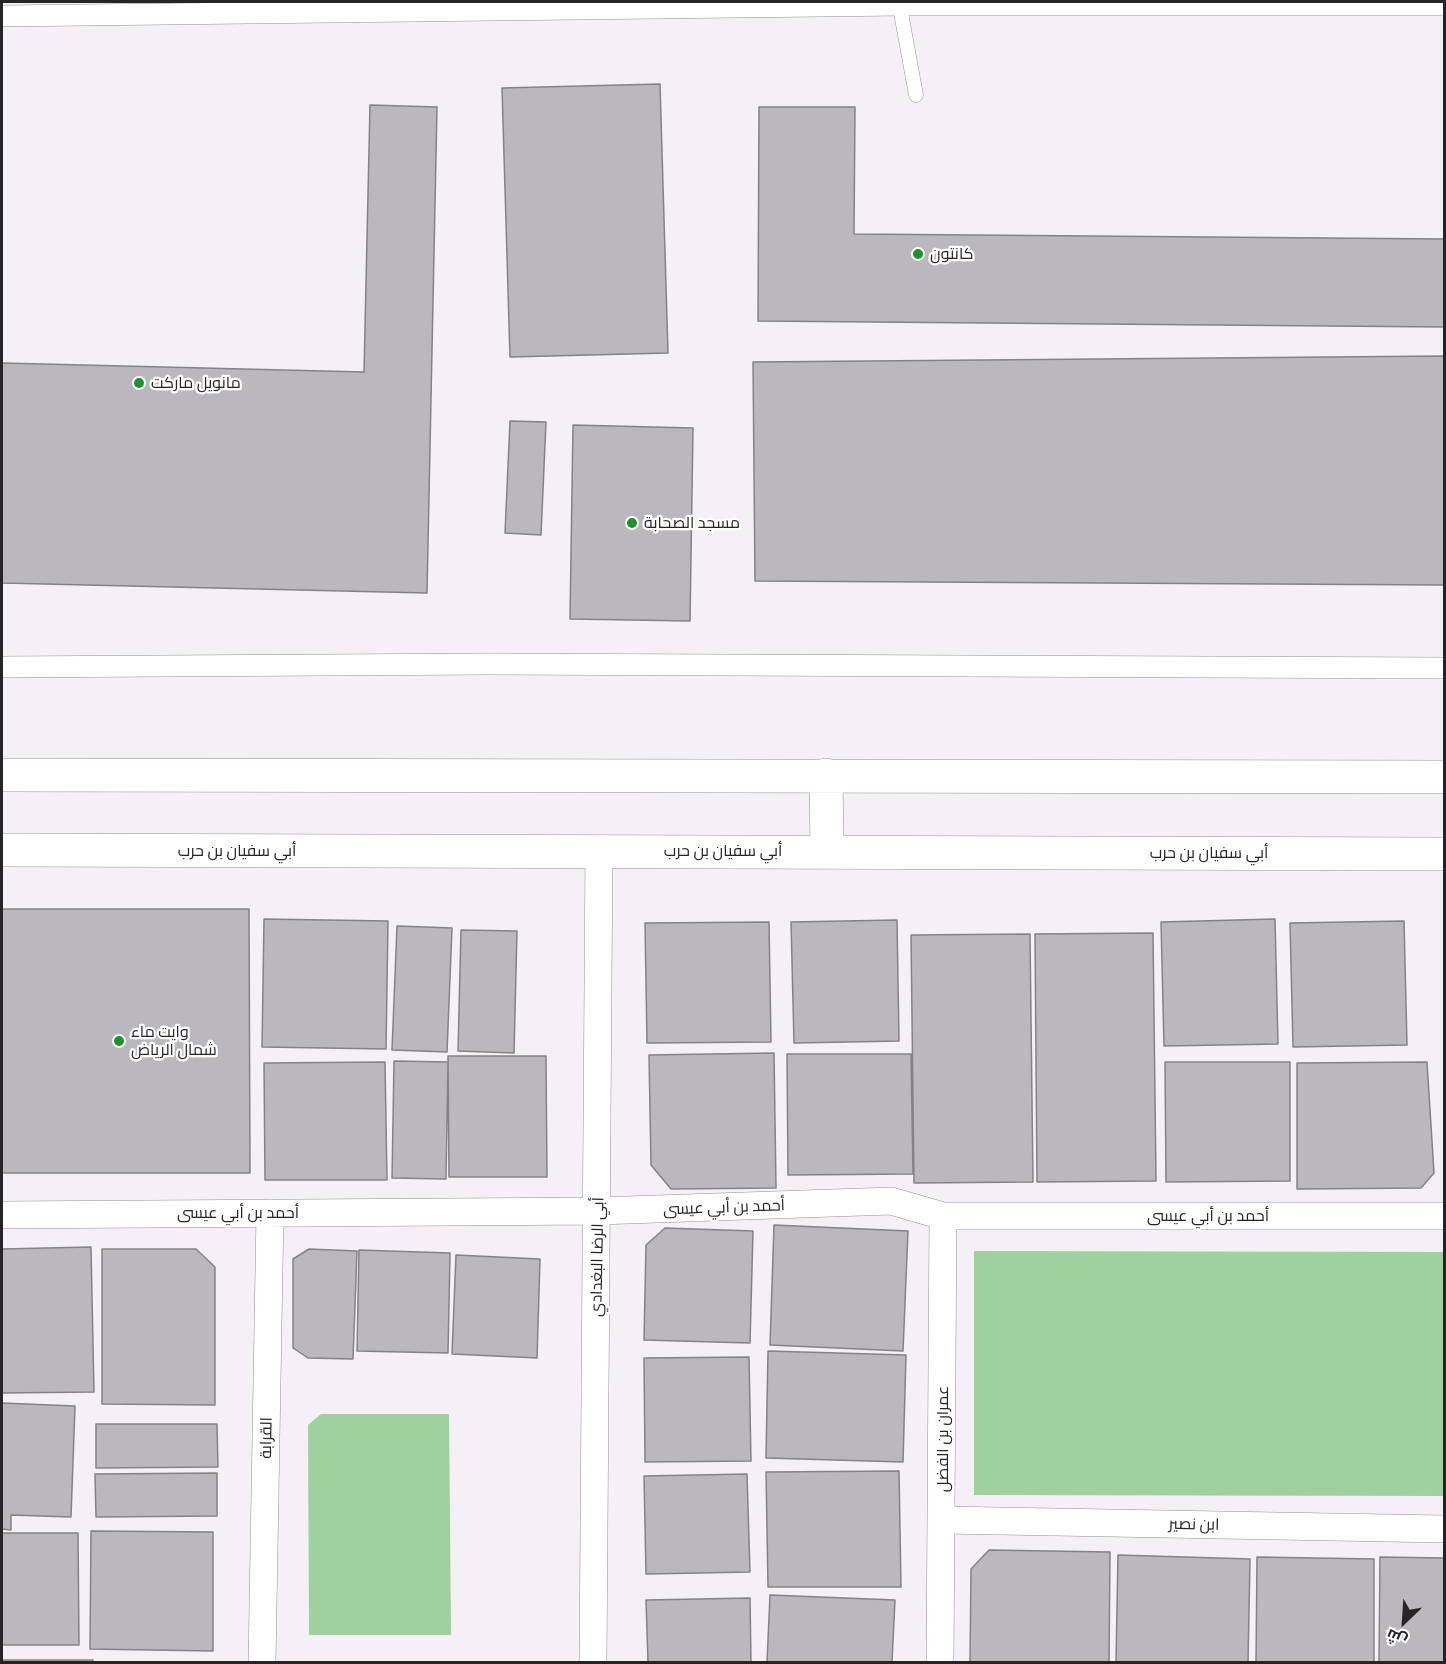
<!DOCTYPE html>
<html>
<head>
<meta charset="utf-8">
<style>
  body { margin:0 }
  #map { position:relative; width:1446px; height:1664px; overflow:hidden; background:#f4f0f5; font-family:"Exo 2",Cairo,sans-serif }
  canvas { display:block }
  .frame { position:absolute; inset:0; border:3px solid #252426; pointer-events:none }
  .north { position:absolute; left:1374px; top:1592px; width:60px; height:60px; -webkit-text-stroke:4px #fff; paint-order:stroke; rotate:205deg; font-size:16px; font-weight:700; line-height:24px; text-align:center; color:#252426 }
  .north::after { content:''; display:block; margin:auto; width:21px; height:27px; background:#252426; clip-path:polygon(50% 0,100% 100%,50% 72%,0 100%) }
</style>
</head>
<body>
<div id="map">
<canvas width="1446" height="1664"></canvas>
<div class="frame"></div>
<div class="north">ش</div>
</div>
<script>
const ctx = document.querySelector('canvas').getContext('2d');
ctx.lineJoin = 'round';
function fill(path, color) { ctx.fillStyle = color; ctx.fill(path, 'evenodd'); }
function stroke(path, color, width, dash) { ctx.strokeStyle = color; ctx.lineWidth = width; ctx.lineCap = dash ? 'butt' : 'round'; ctx.setLineDash(dash || []); ctx.stroke(path); }
function label(font, color, halo, rows, align = 'center') {
  ctx.font = font + ' "Exo 2",Cairo,sans-serif'; ctx.lineWidth = 4.5; ctx.setLineDash([]); ctx.textBaseline = 'middle'; ctx.strokeStyle = halo; ctx.fillStyle = color; for (const [text, x, y, turn = 0] of rows) {
    ctx.save(); ctx.translate(x, y); ctx.rotate((+turn || 0) * Math.PI / 180); ctx.textAlign = isNaN(turn) ? turn : align; if (halo) ctx.strokeText(text, 0, 0); ctx.fillText(text, 0, 0); ctx.restore();
  }
}
fill(new Path2D(`
  M974,1251L1444,1252V1496L974,1495Z
  M321,1414H449L451,1635H309L308,1425Z`), '#9ed19d');
const building = new Path2D(`
  M660,84L668,353L510,357L502,88Z
  M370,105L437,107L427,593L2,583V363L364,372Z
  M759,107H855L854,234L1444,239V327L758,321Z
  M1444,356V585L755,581L753,362Z
  M510,421L546,422L541,535L505,533Z
  M573,425L693,428L690,621L570,619Z
  M2,909H249L250,1173H2Z
  M264,919L388,921L386,1049L262,1047Z
  M1275,919L1278,1044L1164,1046L1161,922Z
  M897,920L899,1041L794,1043L791,922Z
  M1404,921L1407,1045L1293,1047L1290,923Z
  M769,922L771,1042L647,1043L645,923Z
  M397,926L452,928L447,1052L392,1050Z
  M461,930L517,931L514,1053L458,1051Z
  M1153,933L1156,1181L1037,1182L1035,934Z
  M1030,934L1033,1182L914,1183L911,935Z
  M774,1053L776,1188L671,1189L651,1165L649,1055Z
  M787,1054H911L913,1174L788,1175Z
  M448,1056H546L547,1177H449Z
  M394,1061L448,1062L446,1179L392,1178Z
  M385,1062L387,1180H265L264,1063Z
  M1165,1062H1290V1181L1166,1182Z
  M1427,1062L1434,1173L1421,1188L1297,1189V1063Z
  M774,1225L908,1231L903,1351L770,1345Z
  M665,1228L753,1231L750,1343L644,1340L646,1245Z
  M91,1247L94,1392L2,1393V1249Z
  M102,1249H196L215,1267V1405L102,1404Z
  M309,1249L357,1251L353,1359L308,1358L293,1348V1259Z
  M359,1250L450,1253L448,1353L357,1351Z
  M456,1255L540,1259L537,1358L452,1354Z
  M768,1351L906,1355L903,1462L766,1458Z
  M749,1357L751,1461L645,1462L644,1358Z
  M2,1403L75,1406L71,1517L11,1515V1530L2,1529Z
  M96,1424H217L218,1467L96,1468Z
  M899,1471L901,1587H768L766,1472Z
  M217,1473V1516L96,1517L95,1474Z
  M747,1474L750,1572L646,1574L644,1476Z
  M91,1531L213,1532V1651L90,1649Z
  M2,1533H78L79,1645H2Z
  M989,1550L1110,1552L1109,1662H970L971,1569Z
  M1118,1555L1250,1559L1248,1662H1116Z
  M1257,1557L1374,1559V1662H1256Z
  M1380,1557L1444,1558V1662H1379Z
  M770,1595L895,1600L892,1662H767Z
  M750,1598L751,1662H648L646,1600Z
  M2,1660H93V1662H2Z`);
fill(building, '#bbb8bd');
stroke(building, '#858287', 1.5);
const service = new Path2D(`
  M899,2L916,95`);
const pedestrian = new Path2D(`
  M2,16L901,5H1444
  M2,667L488,664L1444,668`);
const minor = new Path2D(`
  M2,1215L598,1211L891,1201L943,1216H1444
  M943,1520L1444,1529
  M262,1662L270,1213
  M593,1662L599,851
  M940,1662L943,1216`);
const tertiary = new Path2D(`
  M2,775L1444,777
  M826,775L827,851
  M2,850L1444,854`);
stroke(service, '#939095', 15);
stroke(pedestrian, '#939095', 22);
stroke(minor, '#939095', 28);
stroke(tertiary, '#939095', 34);
stroke(service, '#fff', 14);
stroke(pedestrian, '#fff', 21);
stroke(minor, '#fff', 27);
stroke(tertiary, '#fff', 33);
for (const [x, y, r, color] of [
  [918,254,6,"#1a9628"],
  [139,383,6,"#1a9628"],
  [632,523,6,"#1a9628"],
  [119,1041,6,"#1a9628"]
]) { const dot = new Path2D(); dot.arc(x, y, r, 0, 2 * Math.PI); ctx.fillStyle = color; ctx.fill(dot); stroke(dot, '#fff', 2); }
label('16px', '#252426', '#fff', [
  ["كانتون",930,254],
  ["مانويل ماركت",151,383],
  ["مسجد الصحابة",644,523],
  ["وايت ماء",131,1032],
  ["شمال الرياض",131,1050]
], 'left');
label('16px', '#252426', '#fff', [
  ["أبي سفيان بن حرب",237,851],
  ["أبي سفيان بن حرب",723,851],
  ["أبي سفيان بن حرب",1209,853],
  ["أحمد بن أبي عيسى",724,1207,-2],
  ["أحمد بن أبي عيسى",238,1213],
  ["أحمد بن أبي عيسى",1208,1216],
  ["أبي الرضا البغدادي",597,1257,-89],
  ["القرابة",266,1438,-89],
  ["عمران بن الفضل",943,1439,-90],
  ["ابن نصير",1194,1524,1]
]);
</script>
</body>
</html>
